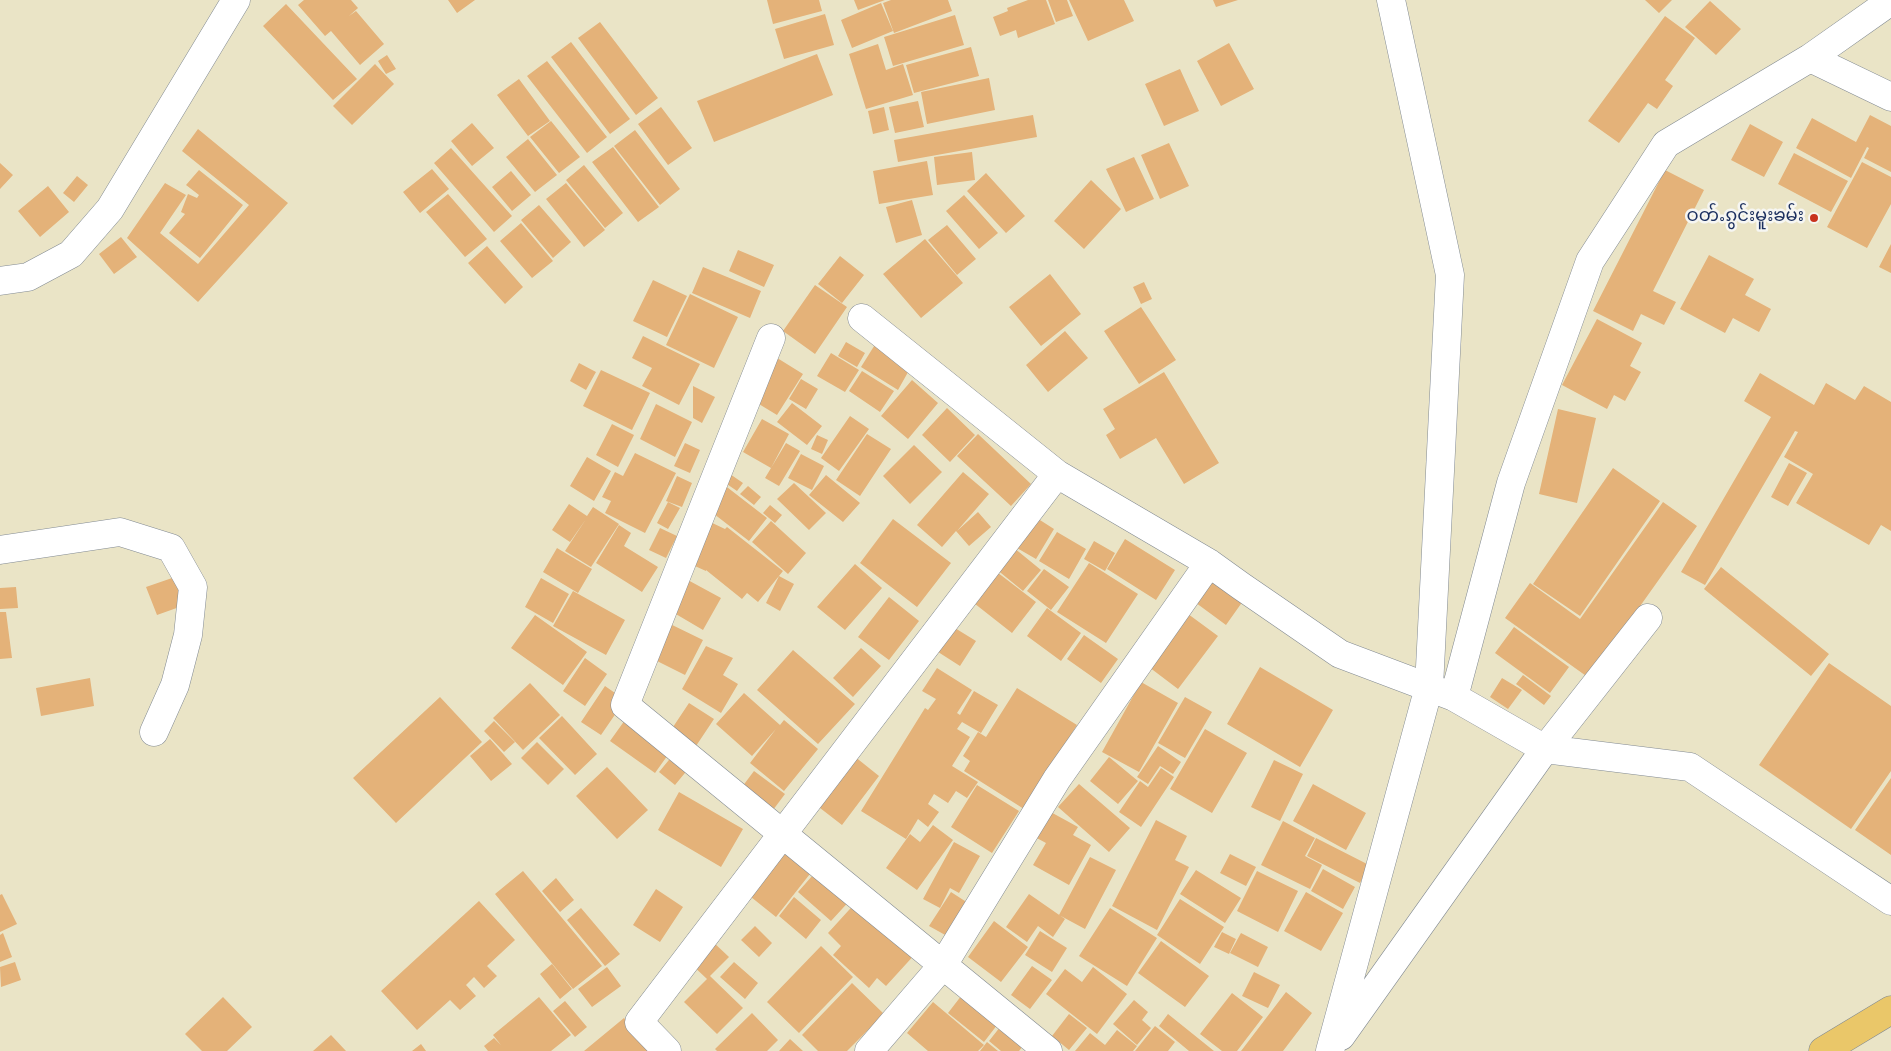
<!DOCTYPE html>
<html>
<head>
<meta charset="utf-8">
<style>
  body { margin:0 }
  canvas { display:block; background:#eae4c6 }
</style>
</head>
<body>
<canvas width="1891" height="1051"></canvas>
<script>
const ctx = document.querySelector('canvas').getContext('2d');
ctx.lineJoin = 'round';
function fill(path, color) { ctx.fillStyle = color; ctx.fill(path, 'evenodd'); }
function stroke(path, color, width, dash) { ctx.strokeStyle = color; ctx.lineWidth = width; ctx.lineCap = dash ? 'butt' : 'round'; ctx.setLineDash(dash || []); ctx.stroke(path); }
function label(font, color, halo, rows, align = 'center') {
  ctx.font = font + ' "Gochi Hand","Noto Sans Myanmar",sans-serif'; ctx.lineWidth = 5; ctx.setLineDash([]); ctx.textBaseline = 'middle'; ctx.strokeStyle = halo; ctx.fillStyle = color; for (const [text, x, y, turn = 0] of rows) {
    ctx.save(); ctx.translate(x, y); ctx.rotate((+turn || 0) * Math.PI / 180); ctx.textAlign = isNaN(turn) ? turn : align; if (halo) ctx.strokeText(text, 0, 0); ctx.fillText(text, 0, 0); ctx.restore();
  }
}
fill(new Path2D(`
  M304,0H351L358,8L349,16L356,11L384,44L360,65L331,31L325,36L298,5Z
  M448,0H475L457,13Z
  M767,0H819L822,11L773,24Z
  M854,0H885L858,10Z
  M891,0H948L952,11L894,33L883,3Z
  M1028,0H1046L1055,24L1018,38L1016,30L1000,36L993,17L1008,11L1007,8Z
  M1048,0H1067L1073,16L1056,22Z
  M1069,0H1124L1134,21L1088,41Z
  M1213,0H1238L1216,7Z
  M1645,0H1672L1659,13Z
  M1710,1L1741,29L1716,55L1685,27Z
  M881,3L893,31L852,48L841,20Z
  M286,4L357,79L333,100L263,26Z
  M825,14L834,45L784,59L775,29Z
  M955,15L964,45L893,66L884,37Z
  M1665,16L1695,38L1665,80L1673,86L1657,109L1648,103L1619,143L1588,121Z
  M600,22L658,98L636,115L578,38Z
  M571,42L630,119L610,134L551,57Z
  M1229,43L1254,89L1221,106L1197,61Z
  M878,44L886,70L903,64L913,95L866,109L849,54Z
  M971,47L979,76L914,93L906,65Z
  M817,54L833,95L714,142L697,101Z
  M387,55L396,69L386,74L378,61Z
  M547,61L607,137L587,153L527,76Z
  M375,64L394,84L352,125L333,106Z
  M1180,69L1199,111L1164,126L1145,84Z
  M989,78L995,110L927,124L921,92Z
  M519,79L550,121L528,136L497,95Z
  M918,101L924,127L895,133L889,107Z
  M661,107L692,148L668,165L638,124Z
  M884,107L889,130L873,134L868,111Z
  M1033,115L1037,137L898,162L894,140Z
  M1870,115L1891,126V172L1864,158L1869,148L1867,147L1851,178L1796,148L1812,118L1856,142Z
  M551,121L580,157L559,173L530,137Z
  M472,123L494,148L472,166L451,141Z
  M1750,124L1783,142L1764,177L1731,160Z
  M198,129L288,203L198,302L127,238L165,183L186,195L160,233L198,264L249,205L182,151Z
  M635,130L680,189L660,205L614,146Z
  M528,139L557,175L535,192L506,157Z
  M1169,143L1189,186L1160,199L1141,155Z
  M613,147L659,207L638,222L592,162Z
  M451,148L512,216L494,232L434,163Z
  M972,152L975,180L937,185L934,157Z
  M1794,153L1848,181L1831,212L1778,184Z
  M1134,157L1154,199L1126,212L1106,169Z
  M927,161L933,195L879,204L873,171Z
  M1862,162L1891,177V204L1867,248L1827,227Z
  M0,163L13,175L0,189Z
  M584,165L623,213L605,228L566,180Z
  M432,169L449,189L420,213L403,192Z
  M199,170L243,205L200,258L169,233L185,214L181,212L188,194L197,198L199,195L186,185Z
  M1665,170L1704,190L1653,291L1676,302L1664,325L1641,314L1633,331L1593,311Z
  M511,171L531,195L512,211L492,187Z
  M986,173L1025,216L1006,233L967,191Z
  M77,176L88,185L74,202L63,193Z
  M1091,180L1121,209L1084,249L1054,221Z
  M566,183L605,230L584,247L546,199Z
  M48,186L69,212L40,237L18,211Z
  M448,194L487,239L465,257L426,212Z
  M964,195L998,233L979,249L946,211Z
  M912,200L922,235L896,243L886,207Z
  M539,205L571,242L553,258L521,220Z
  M521,223L553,261L532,278L500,241Z
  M947,225L976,259L957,275L928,240Z
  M121,237L137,257L114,274L99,254Z
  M925,239L963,283L921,318L883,274Z
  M1891,244V273L1879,267Z
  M487,246L523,287L505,304L468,263Z
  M738,250L774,265L764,287L729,271Z
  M1709,255L1754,279L1745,295L1771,309L1759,332L1733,318L1725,333L1680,309Z
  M840,256L864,275L842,303L818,284Z
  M703,267L761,291L750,318L692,293Z
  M1050,274L1081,314L1041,346L1009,307Z
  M653,280L687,296L667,337L633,321Z
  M1144,282L1152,299L1141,304L1133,287Z
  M815,285L847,307L815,354L783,331Z
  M690,294L738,317L714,368L666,345Z
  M1141,307L1176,360L1139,384L1104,331Z
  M1597,319L1642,343L1630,366L1641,372L1625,401L1614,395L1607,409L1562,385Z
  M1065,331L1088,358L1048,392L1026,365Z
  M643,336L700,364L679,405L642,386L652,368L632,358Z
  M846,342L865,353L857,367L838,356Z
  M876,343L912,365L898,390L861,367Z
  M831,353L859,370L845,392L817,376Z
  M774,356L803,374L777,415L749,398Z
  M579,363L596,372L586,390L570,381Z
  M601,370L650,393L632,430L583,406Z
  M862,371L894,391L880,412L849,391Z
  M1164,372L1219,463L1184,484L1156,438L1120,459L1106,435L1115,429L1103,409Z
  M1760,373L1814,405L1826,383L1855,400L1864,386L1891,402V531L1881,525L1869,545L1796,503L1813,474L1784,457L1798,432L1795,431L1705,585L1681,572L1771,417L1744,401Z
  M801,379L818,389L806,409L789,399Z
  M912,380L938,403L908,439L881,416Z
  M693,386L715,397L702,423L693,418Z
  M792,403L822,426L807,445L777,422Z
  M656,404L692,422L675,457L640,439Z
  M947,408L975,435L950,462L922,435Z
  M1558,409L1596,418L1577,503L1539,494Z
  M850,416L869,429L839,471L821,458Z
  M762,419L789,434L771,468L743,452Z
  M612,424L634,435L618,467L596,455Z
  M867,434L891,449L860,496L836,480Z
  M978,434L1031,484L1011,506L957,456Z
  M817,435L828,440L822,454L811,449Z
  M685,443L700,450L690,473L674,466Z
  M786,443L800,451L779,486L765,478Z
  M914,445L942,472L910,504L883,476Z
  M635,453L676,473L645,533L605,513L611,501L602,497L615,472L623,476Z
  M801,454L824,466L812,490L788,478Z
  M587,457L611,471L594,501L570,486Z
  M1789,463L1807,473L1788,506L1771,497Z
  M1613,468L1660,501L1580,616L1533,584Z
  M727,472L743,483L737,491L721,480Z
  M963,472L989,494L957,531L978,512L991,527L969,546L956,531L942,547L917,525Z
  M826,475L860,503L843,522L809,495Z
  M677,476L692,483L682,507L666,501Z
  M794,483L826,513L809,530L777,499Z
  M723,484L767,518L749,541L705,507Z
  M748,486L761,497L754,505L740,494Z
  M668,502L680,508L668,529L657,523Z
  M1663,502L1697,526L1589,678L1505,618L1530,583L1580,619Z
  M569,504L587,516L593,507L619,524L591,567L565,551L586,519L570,542L552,530Z
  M770,505L782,515L775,523L763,513Z
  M1029,513L1054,529L1036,559L1010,544Z
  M893,519L951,563L917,607L860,563Z
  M706,520L725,529L727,527L783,571L758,602L747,593L742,599L706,570V571L686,562Z
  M771,521L806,553L788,574L752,542Z
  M619,525L631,533L624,546L658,567L642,592L596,563Z
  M660,528L677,536L666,558L649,550Z
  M1057,532L1086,549L1069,579L1039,561Z
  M1125,539L1175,570L1156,600L1107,569Z
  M1094,541L1115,553L1105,571L1084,559Z
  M1008,543L1041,570L1023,591L990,564Z
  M557,548L592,569L578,593L543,572Z
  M1089,563L1138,594L1106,643L1057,612Z
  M855,564L882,588L845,630L817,607Z
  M989,566L1036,602L1012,633L965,596Z
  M1721,567L1829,654L1811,676L1704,589Z
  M1044,569L1069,587L1051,610L1027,591Z
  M779,576L794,584L780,611L766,603Z
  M1209,576L1243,601L1226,625L1192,600Z
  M175,577L185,605L157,615L146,587Z
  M541,578L569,594L553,623L525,607Z
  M686,579L721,598L703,630L669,610Z
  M16,587L18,608L0,609V588Z
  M573,591L625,620L606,655L553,626Z
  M889,597L919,621L889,660L858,637Z
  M1047,608L1081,633L1061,661L1027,636Z
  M1184,611L1218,636L1178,689L1145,664Z
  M0,612H6L12,658L0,659Z
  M535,615L587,652L563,685L511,648Z
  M666,622L703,640L685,675L649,657Z
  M950,625L976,641L960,666L935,650Z
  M1514,627L1569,667L1550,693L1495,653Z
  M1084,635L1118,659L1101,683L1067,659Z
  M706,646L733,658L723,675L738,684L721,713L682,689Z
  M861,648L881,666L853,697L833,678Z
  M793,650L855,704L818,744L757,690Z
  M585,658L607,674L585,706L563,691Z
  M1829,663L1891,706V771L1851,829L1759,765Z
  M1260,667L1333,710L1300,767L1227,724Z
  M937,668L972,690L957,713L960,715L974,691L998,705L981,733L962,722L957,729L970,737L952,766L978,782L967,798L956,791L948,803L934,794L928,804L939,812L928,827L918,819L906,839L861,811L925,708L928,710L936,699L922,691Z
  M1523,675L1551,696L1544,705L1516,684Z
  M90,678L94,706L41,716L36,688Z
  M1502,678L1522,690L1508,709L1490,697Z
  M1141,682L1178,703L1139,772L1102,752Z
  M530,683L560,715L523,750L493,718Z
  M605,686L625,700L601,735L581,722Z
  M1017,688L1077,725L1024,809L964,771L970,761L963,756L978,732L986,737Z
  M744,693L780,725L784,720L818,749L784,791L750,763L776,729L752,756L716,724Z
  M440,697L482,742L396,823L353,778Z
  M1185,697L1212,712L1185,758L1158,743Z
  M689,703L714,719L692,752L667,736Z
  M562,716L597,754L575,775L539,738Z
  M625,720L670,752L655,773L610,741Z
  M494,721L515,742L504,752L484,731Z
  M1205,729L1247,753L1212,813L1170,789Z
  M490,739L512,764L491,781L470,756Z
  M537,742L564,769L548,785L521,758Z
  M1158,746L1181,762L1173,774L1160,766L1148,784L1137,777Z
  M849,752L879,776L842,825L811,801Z
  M673,755L689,768L675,785L659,772Z
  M1109,757L1138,781L1118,804L1090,781Z
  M1274,760L1303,774L1280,821L1251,807Z
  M607,767L648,810L617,839L576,796Z
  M1161,768L1174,777L1141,827L1119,812L1140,781L1148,787Z
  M754,771L785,794L767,818L736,795Z
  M1891,778V855L1855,830Z
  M1079,784L1130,828L1109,852L1058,807Z
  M1313,784L1366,813L1346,850L1293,821Z
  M977,785L1019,811L992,853L951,827Z
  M679,792L743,829L721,867L658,830Z
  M1047,810L1078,827L1073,835L1091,845L1069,885L1033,865L1046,843L1033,836Z
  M1156,820L1187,836L1175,860L1189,867L1157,930L1112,906Z
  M1283,821L1315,838L1305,856L1322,865L1310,889L1261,865Z
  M933,825L953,840L917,890L886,868L910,834L920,842Z
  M782,838L817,865L776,917L741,889Z
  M1316,838L1369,865L1360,883L1307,856Z
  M954,842L980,856L959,893L950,888L940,908L923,899Z
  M1230,854L1256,867L1246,886L1220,873Z
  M1090,857L1116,870L1085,929L1059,915Z
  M820,867L853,897L831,921L798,892Z
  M1323,869L1355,887L1343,909L1311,891Z
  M1196,870L1241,898L1225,923L1180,894Z
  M523,871L602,966L573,989L495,894Z
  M1257,871L1298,891L1278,932L1237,911Z
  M556,878L574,900L560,912L542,891Z
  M656,889L683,907L660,942L633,925Z
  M951,892L968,903L947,936L929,926Z
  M1306,892L1343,913L1321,951L1284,931Z
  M2,894L17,924L0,932V895Z
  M1029,894L1065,919L1053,937L1038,926L1027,942L1006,927Z
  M794,897L821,920L806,939L779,916Z
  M859,899L917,952L886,986L877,978L869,988L833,955L841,946L828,933Z
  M1180,899L1224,927L1200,964L1157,935Z
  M479,901L515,940L487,966L497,976L484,988L474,977L466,985L476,996L460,1010L450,1000L417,1030L381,991Z
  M581,908L620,954L605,966L567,920Z
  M1110,908L1157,938L1127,986L1079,956Z
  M994,921L1028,947L1001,982L968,957Z
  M755,926L772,943L759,957L741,940Z
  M1040,931L1067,948L1052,972L1025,955Z
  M1222,932L1236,939L1229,954L1214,947Z
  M3,933L12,957L0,962V935Z
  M1241,933L1268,947L1258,967L1230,953Z
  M712,941L729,957L710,976L743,1008L717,1034L684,1002L707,979L690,963Z
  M1161,941L1209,976L1185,1007L1138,973Z
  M821,946L853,977L799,1033L767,1002Z
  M15,962L21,980L1,987L0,967Z
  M734,962L758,983L745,999L720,977Z
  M552,964L572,989L560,999L540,974Z
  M1032,966L1052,980L1030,1009L1011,995Z
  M607,967L621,986L592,1007L578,989Z
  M1093,967L1127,994L1097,1034L1046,994L1065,969L1082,982Z
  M1254,972L1280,985L1268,1008L1242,996Z
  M852,983L884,1014L847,1051H818L802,1035Z
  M965,991L1001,1020L984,1042L948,1013Z
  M1286,992L1312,1013L1283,1051H1241Z
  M1232,993L1263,1017L1237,1051H1222L1200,1034Z
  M223,997L252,1027L227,1051H202L185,1034Z
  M539,997L571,1035L551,1051H488L484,1046L494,1038L501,1045L493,1035Z
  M1134,1000L1148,1012L1142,1020L1151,1028L1137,1045L1113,1024Z
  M565,1001L587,1027L575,1037L553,1011Z
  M933,1002L984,1045L978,1051H928L907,1033Z
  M752,1013L778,1040L767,1051H717L715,1049Z
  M1069,1014L1087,1028L1069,1050L1052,1036Z
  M1168,1014L1214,1051H1189L1159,1026Z
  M624,1018L652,1051H584Z
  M1004,1022L1027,1041L1019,1051H1001L989,1041Z
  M1155,1026L1175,1042L1168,1051H1135Z
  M1117,1030L1137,1046L1133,1051H1075L1090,1033L1105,1045Z
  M331,1035L346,1051H313Z
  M790,1039L803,1051H779Z
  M987,1042L998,1051H980Z
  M421,1044L426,1051H412Z`), '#e4b279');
const minor = new Path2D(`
  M1810,58L1891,97
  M0,281L28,277L71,254L110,209L236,0
  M862,318L1057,474L1209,563L1241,586L1340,654L1454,697L1545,749L1690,767L1891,901
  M771,338L625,705L1048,1051
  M0,550L120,532L171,548L193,587L188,635L175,685L154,732
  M1454,697L1511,483L1590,261L1666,144L1810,58L1891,1
  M1341,1036L1545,749L1648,618
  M667,1051L639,1022L1057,474
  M869,1051L943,965L1057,779L1209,563
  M1330,1051L1429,687L1450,275L1391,0`);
const highway = new Path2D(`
  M1823,1051L1891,1010`);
stroke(minor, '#828a92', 29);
stroke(highway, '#828a92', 29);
stroke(minor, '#fff', 28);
stroke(highway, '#eac769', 28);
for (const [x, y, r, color] of [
  [1814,218,5,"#c8321e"]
]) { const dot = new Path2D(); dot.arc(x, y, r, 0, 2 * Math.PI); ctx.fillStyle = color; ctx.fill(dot); stroke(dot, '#f6f6f2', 2); }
label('18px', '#1b2f5e', '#f6f6f2', [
  ["ဝတ်ႉၵွင်းမူးၶမ်း",1804,218]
], 'right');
</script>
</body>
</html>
